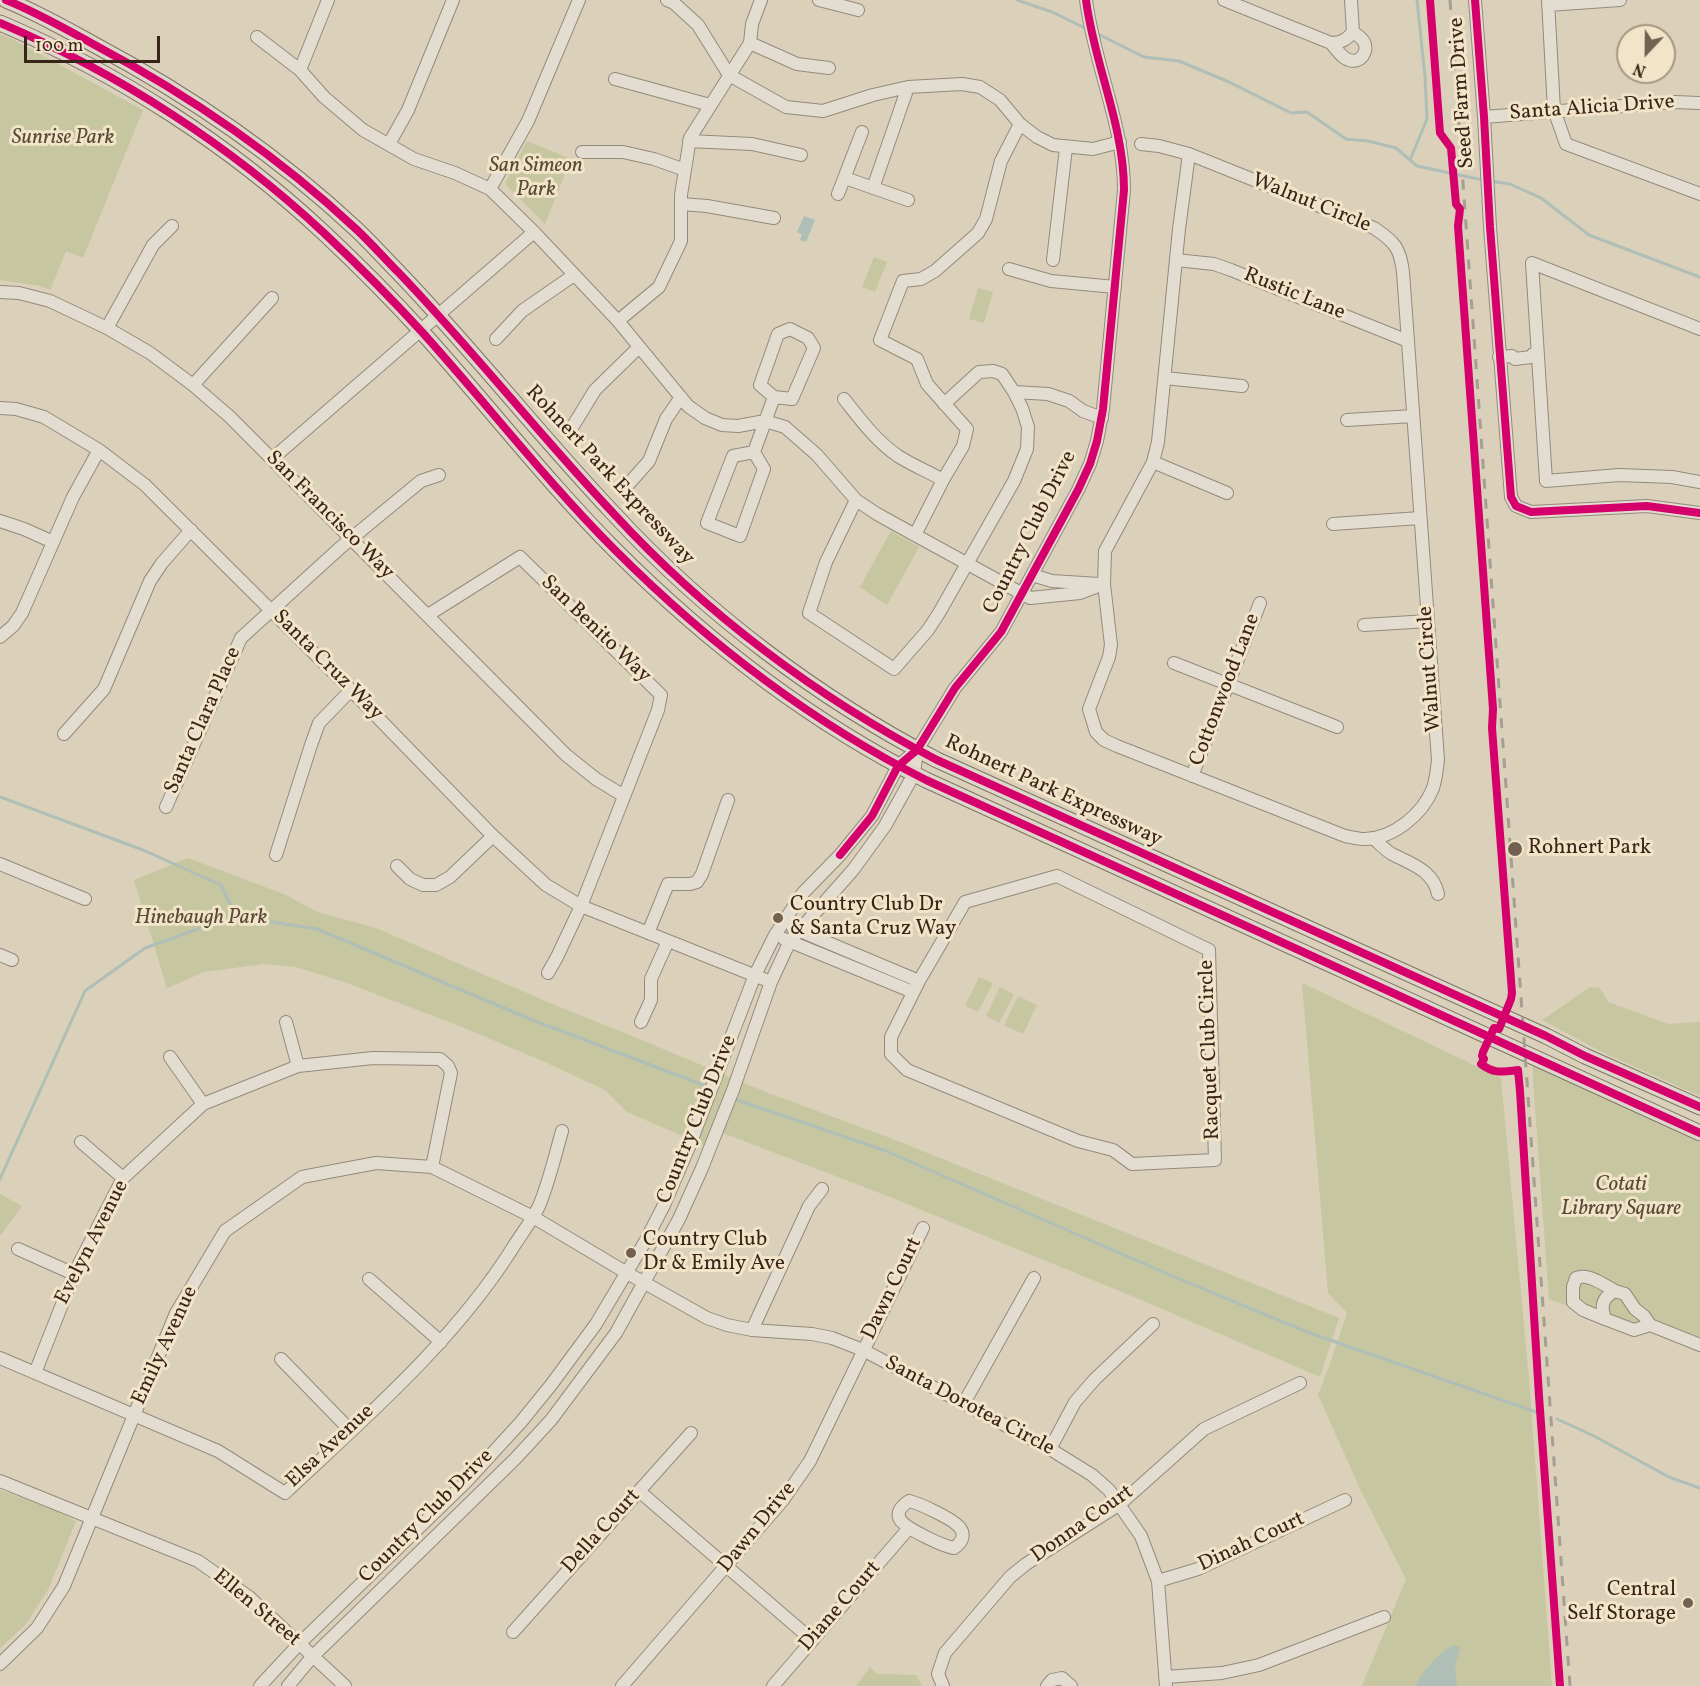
<!DOCTYPE html>
<html>
<head>
<meta charset="utf-8">
<style>
  body { margin:0 }
  #map { position:relative; width:1700px; height:1686px; overflow:hidden; background:#dbd0b9; font-family:Vollkorn,serif }
  canvas { display:block }
  .north { position:absolute; left:1616px; top:24px; width:60px; height:60px; box-sizing:border-box; background:#f1e4c8; border:2px solid #a79782; border-radius:50%; rotate:202deg; font-size:16px; font-weight:700; line-height:24px; text-align:center; color:#39241a }
  .north::after { content:''; display:block; margin:auto; width:21px; height:27px; background:#726052; clip-path:polygon(50% 0,100% 100%,50% 72%,0 100%) }
  .scale { position:absolute; left:24px; top:36px; width:136px; height:27px; box-sizing:border-box; border:3px solid #39241a; border-top:0; padding-left:8px; font-size:18px; line-height:21px; white-space:nowrap; color:#39241a; -webkit-text-stroke:4px #f1e4c8; paint-order:stroke }
</style>
</head>
<body>
<div id="map">
<canvas width="1700" height="1686"></canvas>
<div class="north">N</div>
<div class="scale">100 m</div>
</div>
<script>
const ctx = document.querySelector('canvas').getContext('2d');
ctx.lineJoin = 'round';
function fill(path, color) { ctx.fillStyle = color; ctx.fill(path, 'evenodd'); }
function stroke(path, color, width, dash) { ctx.strokeStyle = color; ctx.lineWidth = width; ctx.lineCap = dash ? 'butt' : 'round'; ctx.setLineDash(dash || []); ctx.stroke(path); }
function label(font, color, halo, rows, align = 'center') {
  ctx.font = font + ' Vollkorn,serif'; ctx.lineWidth = 6; ctx.setLineDash([]); ctx.textBaseline = 'middle'; ctx.strokeStyle = halo; ctx.fillStyle = color; for (const [text, x, y, turn = 0] of rows) {
    ctx.save(); ctx.translate(x, y); ctx.rotate((+turn || 0) * Math.PI / 180); ctx.textAlign = isNaN(turn) ? turn : align; if (halo) ctx.strokeText(text, 0, 0); ctx.fillText(text, 0, 0); ctx.restore();
  }
}
fill(new Path2D(`
  M0,34L12,39L143,110L83,258L66,251L50,290L40,286L0,280Z
  M527,141L571,159L545,224L505,184Z
  M874,257L887,262L875,292L862,287Z
  M978,288L993,292L984,323L969,319Z
  M891,531L919,547L887,605L860,587Z
  M188,858L286,895L317,912L376,928L550,1003L632,1036L768,1093L885,1136L1339,1318L1320,1377L1139,1299L885,1195L723,1133L715,1150L627,1112L605,1090L545,1062L462,1027L347,983L296,967L263,964L204,972L167,988L134,880Z
  M979,977L993,983L978,1012L965,1006Z
  M1302,983L1501,1078L1529,1380L1552,1686H1362L1406,1579L1362,1493L1318,1395L1331,1361L1347,1313L1328,1293Z
  M1000,987L1014,994L999,1023L986,1016Z
  M1590,987L1600,988L1608,1002L1668,1024L1700,1022V1096L1606,1054L1542,1020Z
  M1018,996L1037,1005L1023,1034L1004,1025Z
  M1533,1066L1700,1143V1339L1651,1319L1637,1333L1549,1299L1533,1080Z
  M0,1194L22,1206L0,1236Z
  M0,1490L51,1508L76,1521L49,1588L25,1625L0,1648Z
  M870,1667L877,1674L916,1675L922,1686H856Z`), '#c6c6a0');
fill(new Path2D(`
  M804,216L815,220L806,242L800,240L802,234L797,232Z
  M1455,1645L1460,1648L1455,1666L1457,1686H1415C1422,1673 1441,1649 1455,1645Z`), '#afbeb6');
stroke(new Path2D(`
  M1017,0L1052,12L1087,29
  M1096,33L1144,57L1179,61L1229,82L1291,113L1307,112L1346,139L1368,141L1396,148L1417,166L1483,180
  M1410,160L1427,119L1425,77L1417,0
  M1490,181L1510,184L1541,198L1589,235L1700,277
  M0,797L143,850L221,885L239,922
  M737,1100L886,1151L1170,1275L1307,1332L1539,1413
  M0,1179L85,991L145,948L217,922H272L317,929L530,1019L703,1085
  M1557,1419L1594,1436L1669,1477L1700,1488`), '#afbeb6', 3);
const minor = new Path2D(`
  M667,0L674,3L698,25L729,75L786,107L823,111L873,95L908,87L962,84L980,87L1000,100L1020,124L1037,137L1053,145L1093,149L1120,142
  M819,0L858,10
  M1224,0L1331,43C1342,43 1347,39 1353,32L1351,0
  M1475,0L1484,117L1490,227L1511,497L1516,506L1531,512L1647,506L1700,513
  M1548,0L1554,110L1566,144L1700,194
  M1548,5L1620,0
  M257,37L300,70L324,97L363,130L414,159L455,173L490,189L534,232L618,321L688,406L705,418L722,425L738,426L765,421L785,427L817,455L856,500L877,514L915,535L1030,598L1080,593L1104,584
  M750,43L797,64L829,68
  M1331,43C1336,49 1342,58 1349,60C1360,64 1369,52 1364,42C1362,38 1357,35 1353,32
  M300,70L328,0
  M615,79L710,105
  M1484,117L1674,102L1700,103
  M689,141L752,144L801,155
  M389,144L408,110L453,0
  M1141,144L1159,146L1189,154L1374,228C1395,242 1400,248 1403,272L1438,760C1437,769 1436,779 1433,788C1423,814 1393,839 1364,839C1358,839 1351,837 1345,836L1117,746L1104,740L1096,732L1089,709L1109,657L1111,645L1104,584L1105,551L1153,462L1158,442L1179,229L1189,154
  M582,152H623L654,159L685,170
  M845,178L908,200
  M873,188L908,87
  M490,189L528,121L579,0
  M838,194L862,132
  M681,204L707,206L774,218
  M1053,260L1066,148
  M1176,260L1214,264L1231,270L1408,341
  M1009,269L1051,281L1115,287
  M0,292L19,293L50,301L107,328L150,353L193,385L230,417L566,755L596,779L624,796
  M618,321L659,287L681,241V195L690,138L750,43L752,24L761,0
  M107,328L153,245L172,226
  M1700,329L1532,263L1546,481L1619,475L1672,477L1700,482
  M496,339L522,311L574,275
  M1499,357L1512,356L1515,359L1531,357L1533,354H1538
  M1165,378L1242,386
  M193,385L272,298
  M1014,392L1048,394L1069,401L1083,411L1102,418
  M844,399C860,419 876,441 898,456C912,465 929,472 943,480
  M0,408L16,409L44,417L99,450L145,485L351,690L493,836L546,885L581,906L771,982
  M1347,420L1413,416
  M573,426L595,390L639,347
  M754,452L764,469L740,536L707,523L733,456L754,452L774,397L760,385L778,334L790,329L808,338L814,348L792,399L774,397
  M272,459L534,232
  M1153,462L1227,493
  M626,487L649,461L666,419L681,397
  M856,500L826,562L809,613L894,669L928,630L939,613L1014,481L1027,449L1028,427L1022,408L1014,392L1002,374L993,371L979,372L944,404
  M0,521L24,529L53,542
  M1333,524L1420,518
  M915,535L943,480L963,446L967,429L927,384L917,359L880,340L903,281L921,279L935,271L978,233L986,219L1001,161L1020,124
  M1032,575L1052,581L1099,584
  M428,615L520,557L661,695L658,710L581,906L557,957L548,973
  M1364,625L1428,621
  M0,637L13,626L22,613L73,497L99,450
  M1174,663L1337,727
  M64,734L104,689L150,581L162,563L191,530
  M1192,776L1260,603
  M166,807L241,638L341,547L421,481L439,475
  M1373,838C1379,843 1385,850 1392,854C1411,864 1433,870 1438,894
  M276,855L311,745L319,723L351,690
  M0,864L85,899
  M397,866L410,879L423,885H436L450,877L493,836
  M1057,876L1209,950L1215,1160L1132,1164L1113,1150L1078,1141L907,1070L891,1054V1037L919,981L965,902Z
  M793,928L919,981
  M648,933L668,884H690L697,882L702,874L728,800
  M784,939L913,992
  M0,955L12,960
  M286,1022L298,1066
  M641,1022L651,1000V979L668,941
  M170,1057L203,1104
  M81,1142L123,1178
  M18,1249L74,1274
  M369,1279L441,1342
  M1605,1319L1583,1310L1573,1302V1287L1576,1278C1589,1273 1604,1285 1615,1291
  M1650,1325L1634,1330L1605,1319C1600,1306 1603,1297 1615,1291L1625,1294L1635,1309L1644,1316L1650,1325L1700,1345
  M752,1330L809,1206L822,1189
  M0,1358L218,1451L285,1493C365,1418 454,1341 512,1249C521,1234 532,1221 539,1206C549,1182 555,1156 562,1131
  M281,1359L351,1431
  M35,1373L74,1274L123,1178L203,1104L298,1066L373,1058L440,1059L448,1066L451,1073L432,1167
  M964,1403L1034,1278
  M1050,1449L1075,1402L1095,1379L1153,1324
  M0,1481L198,1561L249,1597L345,1686
  M639,1491L812,1640
  M909,1501C919,1503 955,1520 960,1528C966,1536 961,1543 954,1548C943,1546 934,1541 924,1536C908,1528 885,1517 909,1501Z
  M1158,1581L1198,1569L1345,1500
  M513,1632L691,1433
  M0,1664L37,1628L64,1586L176,1313L225,1231L302,1177L376,1163L432,1167L533,1217L627,1273L707,1318L727,1325L752,1330L812,1334L832,1338L863,1350L1050,1449L1092,1475L1109,1490L1141,1536L1158,1581L1166,1686
  M1165,1677L1222,1673L1259,1665L1384,1617
  M260,1686L299,1644L466,1482L521,1422L551,1385L596,1324L646,1240L664,1205L689,1147L755,975L775,935L802,894L840,855L872,816L898,766L917,750L955,688L1001,632L1078,490L1090,464L1097,441L1103,409L1124,190C1124,125 1094,64 1086,0
  M288,1686L312,1657L515,1459L551,1420L616,1333L679,1219L702,1168L733,1090L771,982L790,941L853,870L885,826L914,774L917,750
  M622,1686L783,1500L810,1461L923,1228
  M773,1686L909,1528
  M943,1686L938,1674L945,1653L1010,1577L1026,1564L1120,1504L1204,1429L1300,1383
  M1047,1686L1052,1680L1062,1678L1071,1686`);
const major = new Path2D(`
  M6,0C36,12 64,28 93,44C187,94 278,156 356,229C371,243 385,259 399,273C474,351 540,436 614,514C705,613 818,698 937,760L1546,1036L1585,1056L1700,1107
  M0,23C118,73 230,145 324,233C358,265 391,298 422,332C487,404 547,482 615,550C706,641 811,722 926,780L1700,1133`);
stroke(minor, '#938a7c', 14);
stroke(major, '#7c7467', 17);
stroke(minor, '#e3ddd1', 12);
stroke(major, '#ded7c9', 15);
stroke(new Path2D(`
  M1450,0L1570,1686`), '#a59e94', 3, [10, 10]);
stroke(new Path2D(`
  M6,0C36,12 64,28 93,44C187,94 278,156 356,229C371,243 385,259 399,273C474,351 540,436 614,514C705,613 818,698 937,760L1546,1036L1585,1056L1700,1107
  M1430,0L1440,133L1451,148L1456,204L1460,209L1458,226L1493,709L1492,728L1512,993L1511,999L1499,1029L1494,1028L1483,1052L1482,1056L1484,1059L1481,1064C1494,1074 1502,1072 1518,1070L1520,1091L1539,1396L1560,1686
  M1475,0L1484,117L1490,227L1511,497L1516,506L1531,512L1647,506L1700,513
  M0,23C118,73 230,145 324,233C358,265 391,298 422,332C487,404 547,482 615,550C706,641 811,722 926,780L1700,1133
  M840,855L872,816L898,766L917,750L955,688L1001,632L1078,490L1090,464L1097,441L1103,409L1124,190C1124,125 1094,64 1086,0`), '#d6006c', 8);
for (const [x, y, r, color] of [
  [1515,849,8,"#726052"],
  [778,918,6,"#726052"],
  [631,1253,6,"#726052"],
  [1688,1603,6,"#726052"]
]) { const dot = new Path2D(); dot.arc(x, y, r, 0, 2 * Math.PI); ctx.fillStyle = color; ctx.fill(dot); stroke(dot, '#f1e4c8', 2); }
label('21px', '#39241a', '#f1e4c8', [
  ["Seed Farm Drive",1463,93,-94],
  ["Santa Alicia Drive",1592,109,-4],
  ["Walnut Circle",1311,204,22],
  ["Rustic Lane",1294,295,22],
  ["Rohnert Park Expressway",609,476,47],
  ["San Francisco Way",329,516,45],
  ["Country Club Drive",1031,533,-63],
  ["San Benito Way",595,630,44],
  ["Santa Cruz Way",327,666,45],
  ["Walnut Circle",1431,669,-94],
  ["Cottonwood Lane",1226,690,-69],
  ["Santa Clara Place",204,721,-66],
  ["Rohnert Park Expressway",1053,792,25],
  ["Racquet Club Circle",1211,1050,-92],
  ["Country Club Drive",698,1120,-68],
  ["Evelyn Avenue",93,1243,-63],
  ["Dawn Court",893,1289,-64],
  ["Emily Avenue",166,1346,-65],
  ["Santa Dorotea Circle",969,1407,28],
  ["Elsa Avenue",331,1447,-43],
  ["Country Club Drive",427,1517,-45],
  ["Donna Court",1083,1525,-35],
  ["Dawn Drive",758,1528,-51],
  ["Della Court",602,1532,-48],
  ["Dinah Court",1252,1543,-25],
  ["Diane Court",841,1607,-49],
  ["Ellen Street",256,1609,40]
]);
label('italic 21px', '#584a36', '#f1e4c8', [
  ["Sunrise Park",63,139],
  ["San Simeon",536,167],
  ["Park",536,191],
  ["Hinebaugh Park",201,919],
  ["Cotati",1621,1186],
  ["Library Square",1621,1210]
]);
label('21px', '#39241a', '#f1e4c8', [
  ["Rohnert Park",1528,849],
  ["Country Club Dr",790,906],
  ["& Santa Cruz Way",790,930],
  ["Country Club",643,1241],
  ["Dr & Emily Ave",643,1265],
  ["Central",1676,1591,"right"],
  ["Self Storage",1676,1615,"right"]
], 'left');
</script>
</body>
</html>
